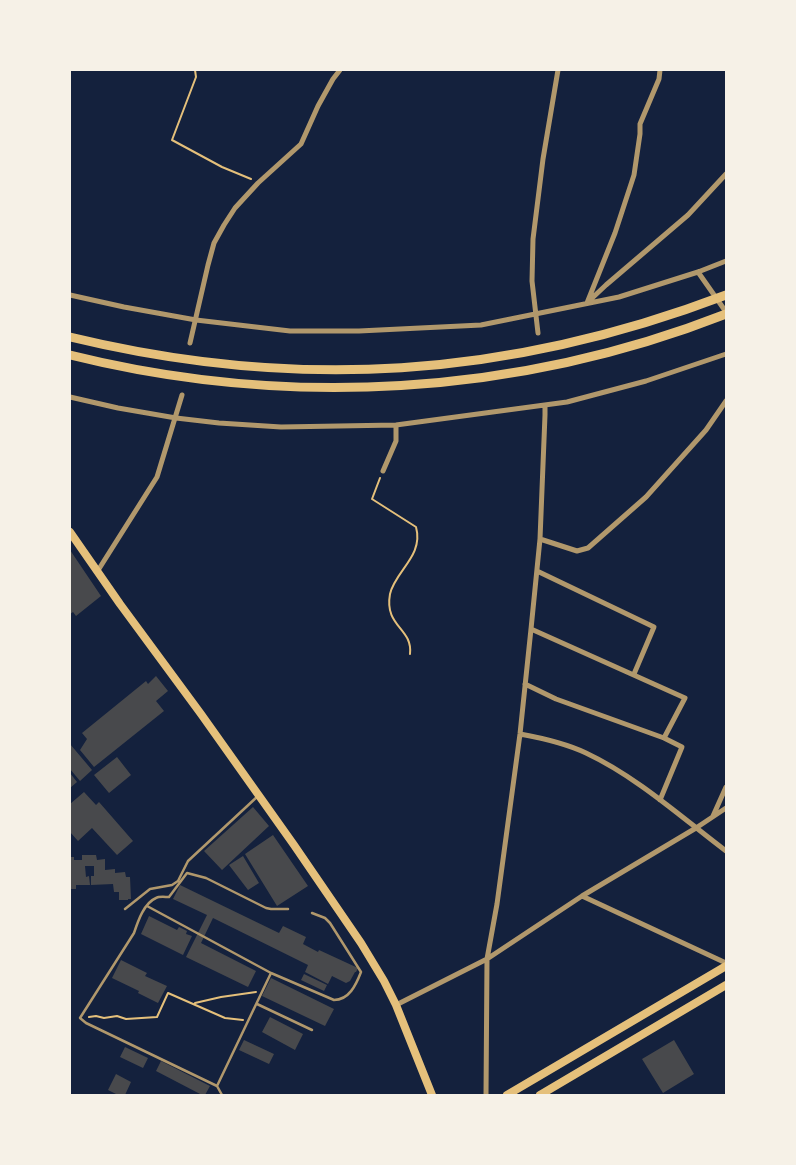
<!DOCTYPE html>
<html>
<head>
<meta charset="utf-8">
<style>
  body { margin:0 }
  #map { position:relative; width:796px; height:1165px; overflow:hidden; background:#14213d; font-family:"Fira Sans Condensed",sans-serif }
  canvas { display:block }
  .frame { position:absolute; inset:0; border:71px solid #f6f1e7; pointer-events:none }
</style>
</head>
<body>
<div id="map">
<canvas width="796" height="1165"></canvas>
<div class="frame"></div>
</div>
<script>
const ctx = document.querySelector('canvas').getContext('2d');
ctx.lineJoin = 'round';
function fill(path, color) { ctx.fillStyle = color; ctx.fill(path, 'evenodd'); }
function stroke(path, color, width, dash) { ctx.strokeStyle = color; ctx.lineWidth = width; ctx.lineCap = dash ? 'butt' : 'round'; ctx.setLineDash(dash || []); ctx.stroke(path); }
fill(new Path2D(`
  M70,550L101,596L76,616L73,612L70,614Z
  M156,676L168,691L156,701L164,711L94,767L80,750L87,739L82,733L146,681L148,684Z
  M70,744L92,770L80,781L70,769Z
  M117,757L131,775L109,793L94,775Z
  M70,773L77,782L70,788Z
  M84,792L96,805L99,802L133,841L117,855L92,828L78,841L70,832V804Z
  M253,807L269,826L222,870L204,851Z
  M273,835L308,886L277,906L245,854Z
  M82,855H96L97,860L105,859V870L115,869V873L125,872L126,877H130L131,899H128V900H119V892H114L113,884L91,885V876H94V866H85L86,877L89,876L90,885H76V889H70V857H74V860H82Z
  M243,856L259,883L248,890L229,865Z
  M180,885L279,933L283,926L306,937L303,944L318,952L319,950L358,968L356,972H355L350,981L346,983L332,976L328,984L305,972L308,965L213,918L201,943L256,971L248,987L186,957L207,915L173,899Z
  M149,916L177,930L179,927L187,931L186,934L192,936L183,955L141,934Z
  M121,960L147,973L145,976L167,986L158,1003L138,993L139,991L112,978Z
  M304,974L327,985L324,991L301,980Z
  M271,978L334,1009L325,1026L262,996Z
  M270,1017L303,1034L295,1050L262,1032Z
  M244,1040L274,1054L269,1064L239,1050Z
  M674,1040L694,1074L663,1093L642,1059Z
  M125,1047L148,1058L143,1068L120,1057Z
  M161,1061L210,1086L205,1095H202L156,1071Z
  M116,1074L131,1082L125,1095H118L108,1090Z`), '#48494c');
stroke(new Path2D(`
  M195,70L196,77L172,140L222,167L251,179
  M380,478L372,499L416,527C424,556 395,571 390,594C384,627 413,628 410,654
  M195,1003L221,997L256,992
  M89,1017L96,1016L104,1018L117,1016L126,1019L157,1017L168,993L225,1018L243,1020`), '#e5c07b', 2);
stroke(new Path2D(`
  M147,906L271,973L334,1000C349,1000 356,985 361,972L330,923L325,918L312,913
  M125,909L150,889L172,885L178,881L188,861L258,796
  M257,1004L312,1030
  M217,1086L86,1023L80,1018L134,933C138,921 144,903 156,898C159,896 165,897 169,897L187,873L206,878L266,908L271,909H288
  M222,1095L217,1086L271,973`), '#b1986c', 2.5);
stroke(new Path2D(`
  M698,272L726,312
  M70,295L124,307L196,320L290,331H359L481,325L619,297L698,272L726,261
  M589,301L606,285L688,215L726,174
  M587,303L615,233L634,175L640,134V124L659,79L660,70
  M538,333L532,281L533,239L543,159L558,70
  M190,343L208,265L214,243L224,225L235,208L258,183L301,144L318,106L333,79L340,70
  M70,397L118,408L176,418L219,423L281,427L396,425L567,402L646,381L726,354
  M383,471L396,441V425
  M540,539L577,551L588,548L646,497L706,430L726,401
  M537,571L654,627L634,674
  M97,572L157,477L182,395
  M531,629L685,698L664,738
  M525,684L556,699L664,738L682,747L660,800
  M520,734C542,738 565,743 586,753C637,777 681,817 726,851
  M713,816L726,787
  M582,896L726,963
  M396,1005L487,959L582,896L696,828L726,808
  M486,1095L487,959L497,904L520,734L531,629L540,539L545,415V405`), '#b1986c', 5);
stroke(new Path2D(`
  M70,532L120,604L201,714L294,845L361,943L384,981L396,1005L432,1095
  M507,1095L726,966
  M540,1095L726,985`), '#e5c07b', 8);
stroke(new Path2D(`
  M70,337C297,392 508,378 726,295
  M70,355C287,409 517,396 726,314`), '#e5c07b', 9);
</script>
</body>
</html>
